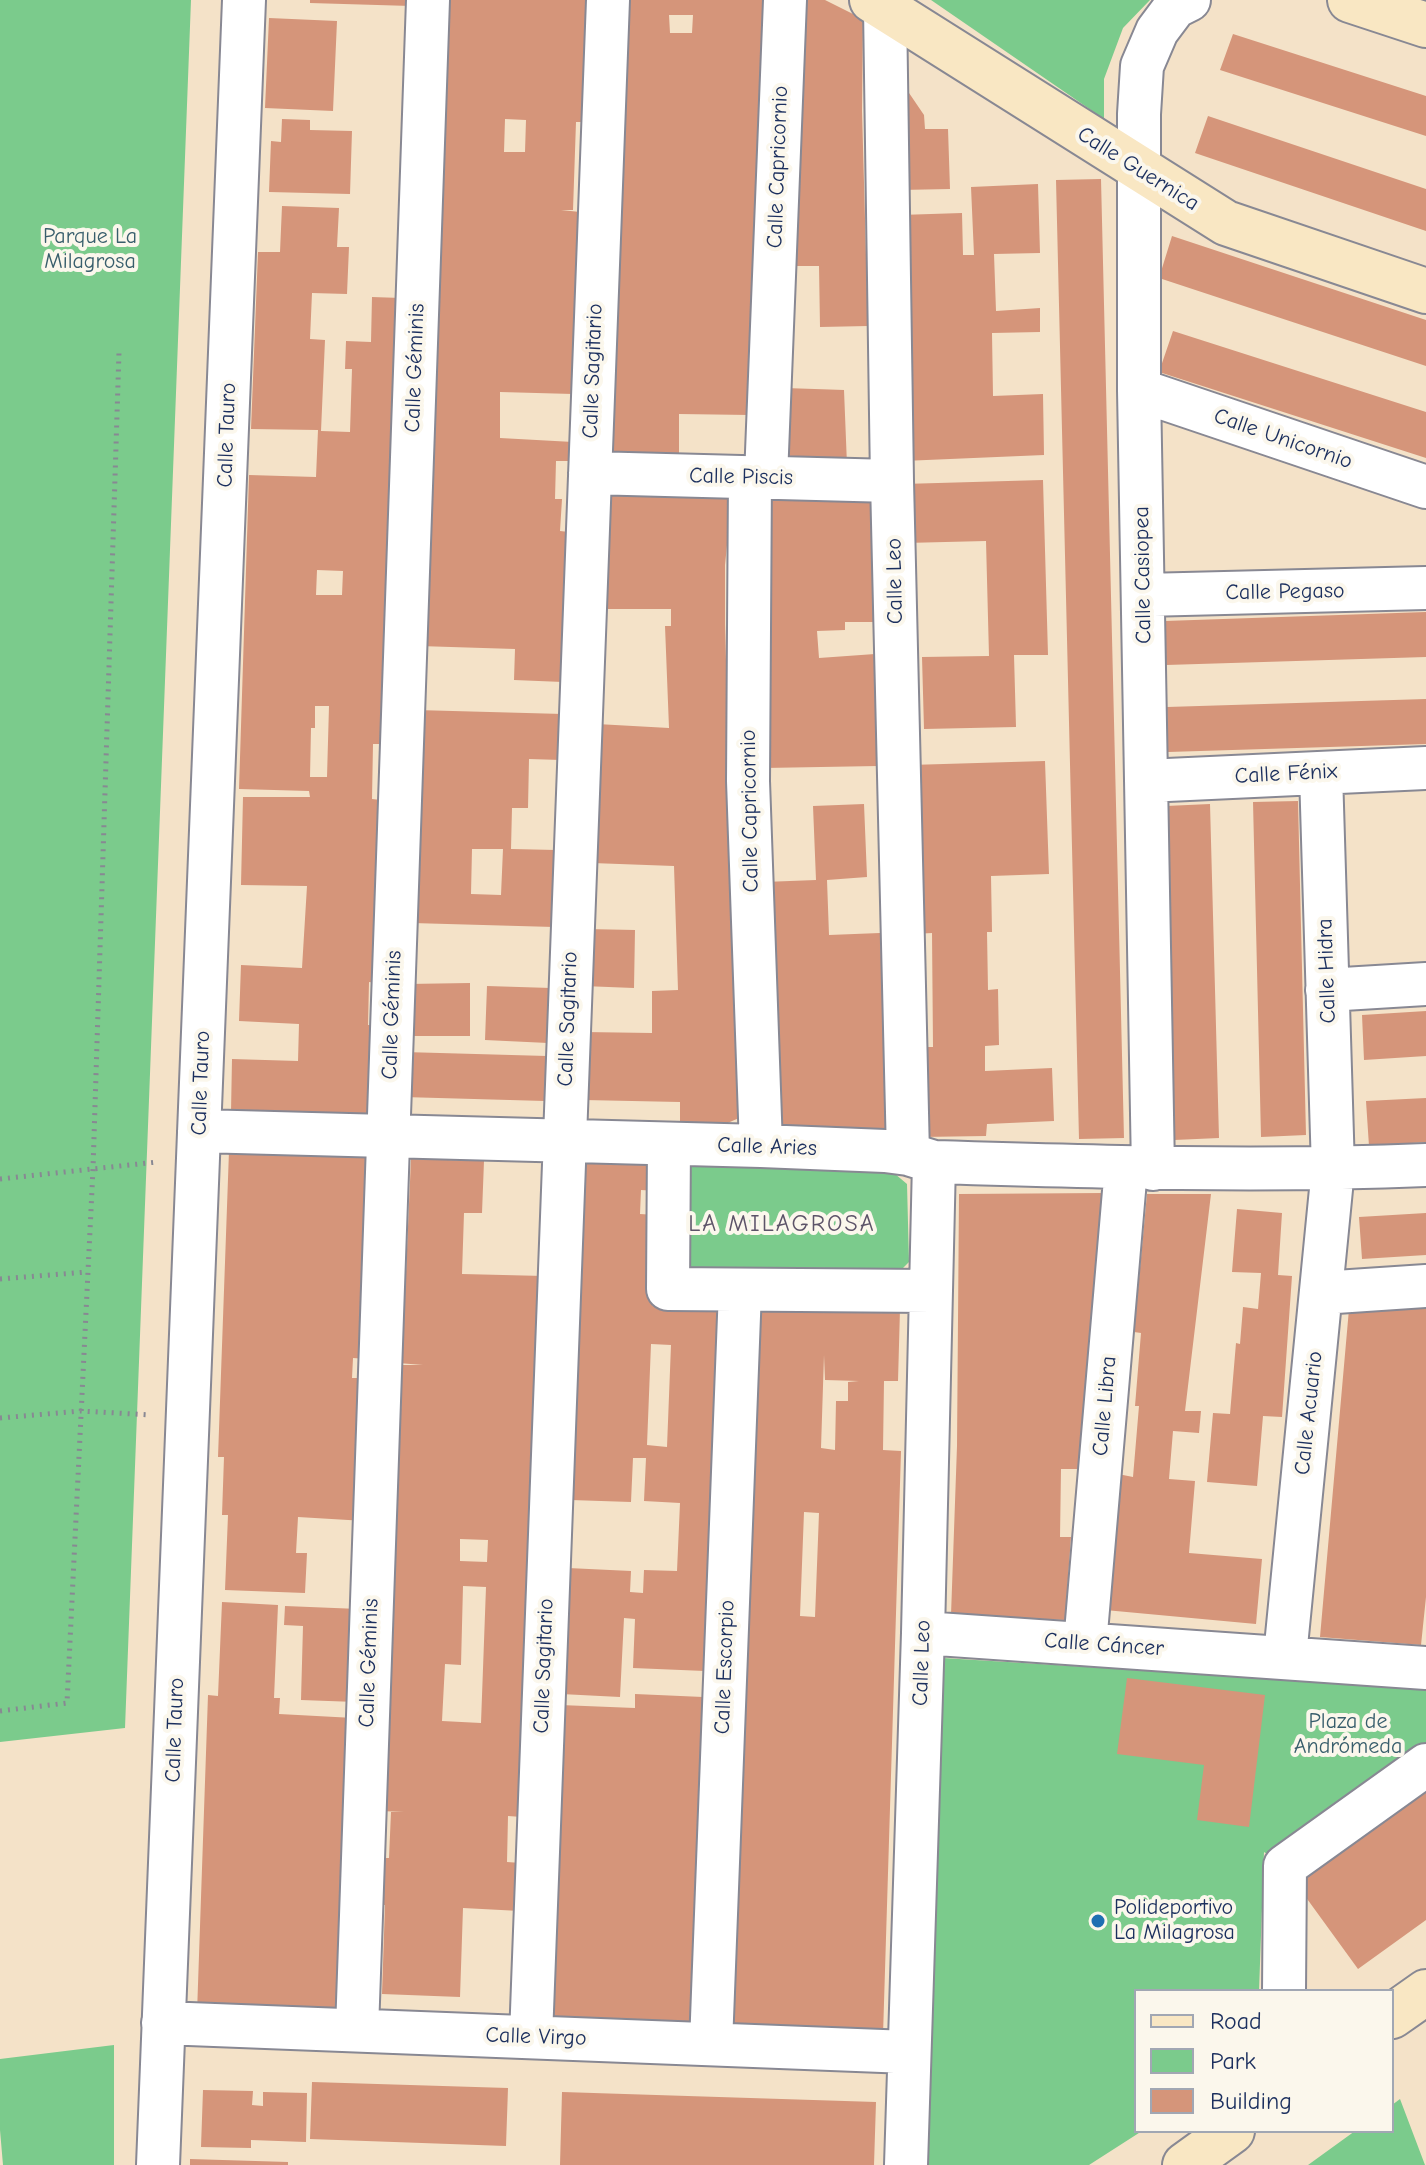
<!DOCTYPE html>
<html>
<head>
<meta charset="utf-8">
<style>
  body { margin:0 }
  #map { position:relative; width:1426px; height:2165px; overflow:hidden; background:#f4e2c8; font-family:"Comic Neue",sans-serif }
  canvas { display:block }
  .legend { position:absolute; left:1134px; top:1989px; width:260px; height:144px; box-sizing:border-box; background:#fbf7ec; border:2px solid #a1a7b3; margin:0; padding:10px 14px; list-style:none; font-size:24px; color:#1b2f5e }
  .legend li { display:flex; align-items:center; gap:16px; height:40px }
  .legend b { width:40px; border:2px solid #a1a7b3 }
</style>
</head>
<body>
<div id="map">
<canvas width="1426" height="2165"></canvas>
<ul class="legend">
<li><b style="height:10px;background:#f9e7c3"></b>Road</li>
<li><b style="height:22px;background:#7bcb8c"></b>Park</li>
<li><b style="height:22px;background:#d5957a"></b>Building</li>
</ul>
</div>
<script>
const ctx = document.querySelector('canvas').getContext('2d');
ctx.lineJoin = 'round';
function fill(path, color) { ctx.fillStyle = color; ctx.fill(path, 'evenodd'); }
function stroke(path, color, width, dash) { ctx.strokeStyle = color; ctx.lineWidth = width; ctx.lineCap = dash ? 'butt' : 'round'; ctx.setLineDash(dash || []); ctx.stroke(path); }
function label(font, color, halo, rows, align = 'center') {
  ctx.font = font + ' "Comic Neue",sans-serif'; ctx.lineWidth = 8; ctx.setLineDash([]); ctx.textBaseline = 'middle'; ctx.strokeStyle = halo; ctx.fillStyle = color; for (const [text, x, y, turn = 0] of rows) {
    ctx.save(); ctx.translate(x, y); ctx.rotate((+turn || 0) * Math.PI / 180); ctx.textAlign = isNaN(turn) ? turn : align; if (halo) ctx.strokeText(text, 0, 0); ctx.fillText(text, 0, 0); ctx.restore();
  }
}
fill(new Path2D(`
  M0,0H191L125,1728L0,1742Z
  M931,0H1150L1123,28L1104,79V119Z
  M693,1164L888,1168L907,1184L909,1262L891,1280L692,1276L677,1261L678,1176Z
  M943,1658L1281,1679L1426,1668V1765L1285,1866L1264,1852L1259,1991H1136V2131H1142L1089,2165H926Z
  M114,2045V2165H3L0,2130V2059Z
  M1400,2099L1425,2165H1308L1355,2131H1392V2105Z`), '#7bcb8c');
fill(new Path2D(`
  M310,0H412L411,6L310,3Z
  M446,0H589L585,122H576L573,210H561L580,212L573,394L500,392V438L573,442L572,461H556L555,499H562L560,531L569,532L563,682L514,680L515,649L419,646ZM505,119L526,120L525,152H504Z
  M620,0H765L750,343V415L679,414V458L607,457ZM669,15H693L692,33H670Z
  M801,0H825L863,19L862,111L868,326L820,327L819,266H789Z
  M269,18L337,21L333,111L265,108Z
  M1233,34L1426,96V136L1220,70Z
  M907,90L924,115L925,129H948L950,189L900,190L897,97Z
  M1208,116L1426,189V231L1195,153Z
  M282,119L310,120V130L352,131L350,194L269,192L271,141L281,142Z
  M1101,179L1124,1138L1079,1139L1056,180Z
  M1038,184L1040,253L994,254L996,311L1040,308V332L992,333L993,396L1043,394L1044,455L903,461L900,215L962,213L963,255H974L971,187Z
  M282,206L339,208L337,247H349L347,294L312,293L310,339L325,340L321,431L350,432L352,369H345L346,341L371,342L372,297L401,298L385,744H373L372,799L381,800L377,983L369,982L368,1025H372L369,1117L231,1112L232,1059L298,1061L299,1024L239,1021L241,965L302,968L307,886L241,885L243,797H310L309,791L239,789L249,475L316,477L318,430L251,429L258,252H280ZM317,570L343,571L342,595H316ZM315,706H329L327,777H310L311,728H315Z
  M1172,236L1426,320V366L1159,278Z
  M1173,331L1426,412V458L1159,372Z
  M785,388L844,390L847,465H783Z
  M1043,480L1048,655H1014L1016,727L924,729L922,657L989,656L986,541L905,543L903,484Z
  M601,490L732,495L725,565V624L739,1118L723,1125L680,1127V1102L584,1100V1032L652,1033V991L678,990L674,866L592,863L597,724L669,728L665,626H671V609H596Z
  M763,497H870L874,622H845V630L817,631L819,658L875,654L878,766L764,768Z
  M1426,612V657L1166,665L1165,621Z
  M1426,699V744L1168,752L1167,707Z
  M416,710L563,714L561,760L529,759L528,808H512L511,849L556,850L554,927L412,923ZM472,849H503L501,895L471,894Z
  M1045,761L1049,874L991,876L992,932H987L988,990L998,989L999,1045L985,1046V1071L1052,1068L1054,1121L987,1124L986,1136L921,1137L919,1047H933L932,933L914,934L910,765Z
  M1298,801L1306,1135L1261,1137L1253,802Z
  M864,804L867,877L827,880L829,935L880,933L888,1133L775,1132L764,882L816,880L813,806Z
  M1210,804L1219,1138L1174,1140L1166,806Z
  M585,929L635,930L634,988L583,986Z
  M470,983V1036H407V984Z
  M487,986L551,988L548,1043L485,1040Z
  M1426,1011V1056L1364,1060L1362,1015Z
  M404,1052L547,1056L545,1101L403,1097Z
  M1426,1098V1142L1369,1146L1366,1101Z
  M229,1151L376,1157L367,1359L353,1358L352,1378H368L365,1521L298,1517L296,1553H307L305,1593L225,1590L228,1515H222L224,1457H218Z
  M411,1159L484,1161L482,1213H464L462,1274L544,1276L522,1817L508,1816L507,1862L521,1863L520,1911L463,1908L460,1997L382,1994L385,1905H379L381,1858H389L391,1812H404L381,1811L397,1408L401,1410L402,1365H423L398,1363L400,1272H406ZM460,1539L488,1540L487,1562L460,1561ZM463,1586L486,1587L481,1723L442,1721L445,1664L461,1665Z
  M585,1161L659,1164L658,1191L641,1190L640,1214L656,1215L652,1306L723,1308L705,1671L633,1668L635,1619L624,1618L620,1697L561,1694L568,1568L631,1571L630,1592L643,1593L644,1570L677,1571L680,1503L644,1501L646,1458H633L631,1502L571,1500ZM651,1344L671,1345L667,1447L647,1445Z
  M1104,1193L1078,1469H1061L1060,1537H1071L1065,1620L951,1615L957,1446L959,1194Z
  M1147,1194H1211L1185,1411H1201L1199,1433L1173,1431L1169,1479L1195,1481L1189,1553L1262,1559L1256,1624L1105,1610L1118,1474L1133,1477L1139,1406H1135L1141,1333L1134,1332Z
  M1237,1209L1282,1213L1278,1275L1292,1276L1282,1417L1263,1416L1257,1486L1207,1482L1213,1413L1230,1414L1236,1343L1240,1344L1243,1307L1258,1309L1261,1273L1232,1272Z
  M1426,1213V1255L1362,1259L1359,1217Z
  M1426,1303V1597L1421,1645L1320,1637L1349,1309Z
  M760,1306L900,1309L898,1381H884L883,1450L901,1451L883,2035L729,2031ZM824,1355L825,1380L859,1381L848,1382V1401H836L835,1450L821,1448ZM804,1512L819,1513L815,1617L800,1616Z
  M222,1602L278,1605L274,1698H280L279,1714L354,1718L348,1836H343L339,1926H344L341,2017L197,2013L208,1695L218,1696Z
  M285,1606L359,1609L356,1702L301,1700L303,1626L284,1625Z
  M1127,1678L1265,1695L1249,1827L1197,1820L1204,1765L1117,1754Z
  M635,1694L703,1697L699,1788L703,1787L695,2030L547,2025L560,1705L635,1708Z
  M1426,1791V1920L1358,1969L1297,1885Z
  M312,2082L508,2088L506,2146L310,2139Z
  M203,2090L253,2091L252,2105L263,2106V2092L307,2093L306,2142L251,2140V2148L201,2147Z
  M562,2092L876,2102L874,2165H560Z
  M190,2159L288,2162V2165H190Z`), '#d5957a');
const street = new Path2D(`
  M885,8L892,481L908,1154
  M1139,390L1426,487
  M590,473L892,481
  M750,477L748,781L761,1146
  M766,477L785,0
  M1144,595L1426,588
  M1146,781L1426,768
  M1327,990L1426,984
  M199,1131L761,1146L885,1151L908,1154L934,1162C1098,1167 1262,1172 1426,1165
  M669,1144L668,1289L931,1291
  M1153,1169L1139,390V114L1142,66L1157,31L1175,7L1189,0
  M1321,1293L1426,1286
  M923,1633L1426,1668
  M1085,1644L1126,1168
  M1285,1656L1333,1169L1321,773
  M1284,1991L1285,1866L1426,1765
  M163,2023L908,2052
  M357,2030L428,0
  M531,2037L608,0
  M711,2044L740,1290
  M158,2165L244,0
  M906,2165L923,1633L934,1162`);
const secondary = new Path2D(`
  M872,0L1226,223L1426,291
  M1350,0L1426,25
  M1392,2016L1426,1992
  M1185,2165L1232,2131`);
stroke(street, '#888893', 46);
stroke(secondary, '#888893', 48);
stroke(new Path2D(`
  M0,1179L157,1162
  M0,1279L87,1272
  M0,1418L81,1411L151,1415
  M0,1711L67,1703L93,1169L119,352`), '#888893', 5, [2, 6]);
stroke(street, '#fff', 42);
stroke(secondary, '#f9e7c3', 44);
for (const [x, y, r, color] of [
  [1098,1921,8,"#1f6fb2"]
]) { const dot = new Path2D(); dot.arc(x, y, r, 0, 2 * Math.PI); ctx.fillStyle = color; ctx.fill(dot); stroke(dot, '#fbf7ec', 3); }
label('22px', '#1b2f5e', '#fbf7ec', [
  ["Calle Capricornio",778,167,-88],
  ["Calle Guernica",1138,169,32],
  ["Calle Géminis",415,368,-88],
  ["Calle Sagitario",593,371,-88],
  ["Calle Tauro",227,435,-88],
  ["Calle Unicornio",1283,439,19],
  ["Calle Piscis",741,477,1],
  ["Calle Casiopea",1143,575,-91],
  ["Calle Leo",895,581,-91],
  ["Calle Pegaso",1285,592,-1],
  ["Calle Fénix",1286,774,-3],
  ["Calle Capricornio",750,811,-91],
  ["Calle Hidra",1327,971,-92],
  ["Calle Géminis",392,1015,-88],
  ["Calle Sagitario",568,1019,-88],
  ["Calle Tauro",201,1083,-88],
  ["Calle Aries",767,1147,2],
  ["Calle Libra",1105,1406,-85],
  ["Calle Acuario",1309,1413,-84],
  ["Calle Cáncer",1104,1645,4],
  ["Calle Géminis",369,1663,-88],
  ["Calle Leo",922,1663,-88],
  ["Calle Sagitario",544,1666,-88],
  ["Calle Escorpio",725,1667,-88],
  ["Calle Tauro",175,1730,-88],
  ["Calle Virgo",536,2037,2]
]);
label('22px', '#385e6c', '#fbf7ec', [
  ["Parque La",90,237],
  ["Milagrosa",90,262],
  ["Plaza de",1348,1722],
  ["Andrómeda",1348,1747]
]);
label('22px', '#1b2f5e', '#fbf7ec', [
  ["Polideportivo",1114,1908],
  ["La Milagrosa",1114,1933]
], 'left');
ctx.letterSpacing = '2px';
label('24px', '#5c5368', '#fbf7ec', [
  ["LA MILAGROSA",782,1224]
]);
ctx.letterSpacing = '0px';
</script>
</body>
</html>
